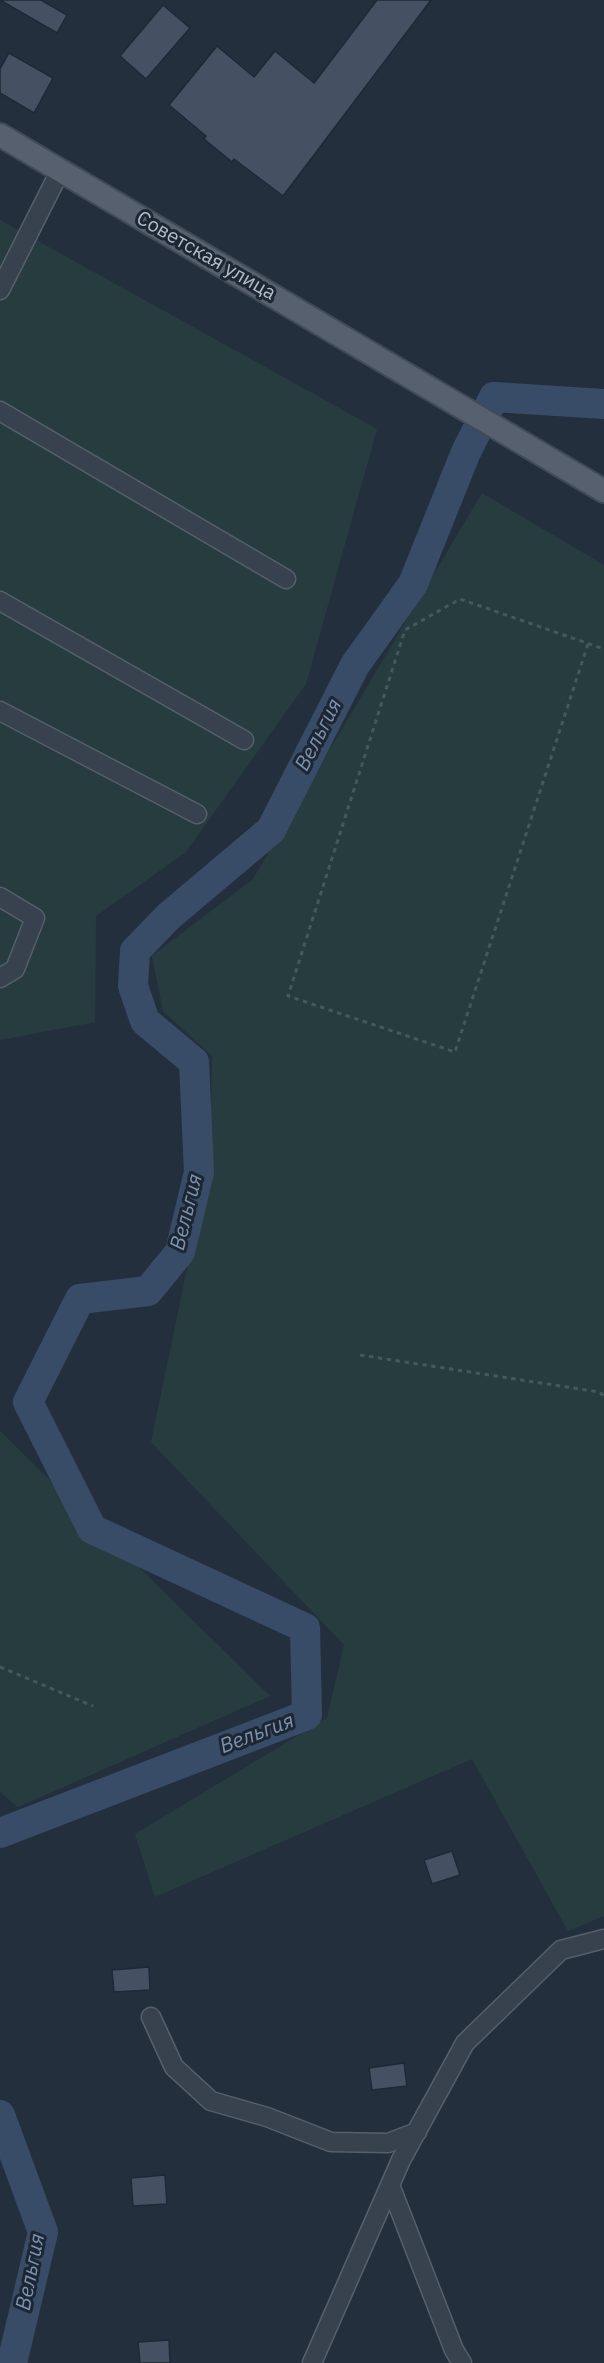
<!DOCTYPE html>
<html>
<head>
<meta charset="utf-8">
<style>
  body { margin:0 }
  canvas { display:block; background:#242f3e }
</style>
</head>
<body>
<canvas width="604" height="2363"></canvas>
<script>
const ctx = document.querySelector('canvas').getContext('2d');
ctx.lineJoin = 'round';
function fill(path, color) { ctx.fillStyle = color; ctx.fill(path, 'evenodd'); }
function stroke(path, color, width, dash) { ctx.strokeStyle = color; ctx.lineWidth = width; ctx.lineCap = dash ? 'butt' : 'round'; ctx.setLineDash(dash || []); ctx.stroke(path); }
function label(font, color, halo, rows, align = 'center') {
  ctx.font = font + ' "IBM Plex Sans",sans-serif'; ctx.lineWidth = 6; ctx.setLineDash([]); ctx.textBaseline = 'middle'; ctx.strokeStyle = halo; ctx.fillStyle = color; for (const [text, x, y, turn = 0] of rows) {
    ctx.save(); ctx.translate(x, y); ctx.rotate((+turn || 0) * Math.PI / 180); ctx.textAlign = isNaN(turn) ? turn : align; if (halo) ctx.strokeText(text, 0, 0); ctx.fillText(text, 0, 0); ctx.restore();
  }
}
fill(new Path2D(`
  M0,220L377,429L306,684L186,852L96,916L95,1022L0,1040Z
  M482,493L604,565V1916L568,1931L472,1759L155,1897L135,1834L327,1718L344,1645L151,1442L210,1158L212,1056L163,1011L152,956L253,879Z
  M0,1431L270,1696L18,1807L0,1792Z`), '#263c3f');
stroke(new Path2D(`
  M0,1833L307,1715L305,1628L92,1529L28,1402L80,1299L148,1291L180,1252L199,1172L194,1062L145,1021L133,986L135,951L169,916L271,830L355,665L413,584L466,452L494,397L604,404
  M0,2115L43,2232L12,2363`), '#394c67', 30);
const building = new Path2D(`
  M0,0H41L67,15L57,33Z
  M377,0H431L283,196L234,159L232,162L204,139L206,136L169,105L217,46L254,77L275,51L314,83Z
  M163,5L190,28L146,79L120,56Z
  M9,53L53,78L34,113L0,93V69Z
  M452,1851L460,1875L432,1884L424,1860Z
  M149,1967L150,1990L114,1992L112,1970Z
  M404,2063L407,2086L372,2090L369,2068Z
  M165,2175L167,2204L133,2206L131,2178Z
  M169,2340L170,2363H140L138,2342Z`);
fill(building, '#455162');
stroke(building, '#1f2835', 1.5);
const minor = new Path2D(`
  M0,290L60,171
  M0,411L286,579
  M0,601L244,740
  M0,711L197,814
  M0,897L35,918L15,969L0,978
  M151,2017L174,2067L211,2101L267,2117L331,2142L388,2143L417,2132
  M390,2185L454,2350L462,2363
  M312,2363L401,2160L465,2043L561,1950L604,1939`);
const major = new Path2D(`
  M0,135L604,491`);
stroke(minor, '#565f6c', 21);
stroke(major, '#414a57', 26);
stroke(new Path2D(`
  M588,644L455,1052L288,996L405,630L460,599L604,649
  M360,1355L599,1392L604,1396
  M0,1667L93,1706`), '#44595c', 3, [4.5, 4.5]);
stroke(minor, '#38414e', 18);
stroke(major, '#56606e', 22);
label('20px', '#b4bcc9', '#1d2633', [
  ["Советская улица",206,256,30]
]);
label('italic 21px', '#7c92b1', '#1d2633', [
  ["Вельгия",319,735,-63],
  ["Вельгия",187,1212,-76],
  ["Вельгия",257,1734,-21],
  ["Вельгия",31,2272,-79]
]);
</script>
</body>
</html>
